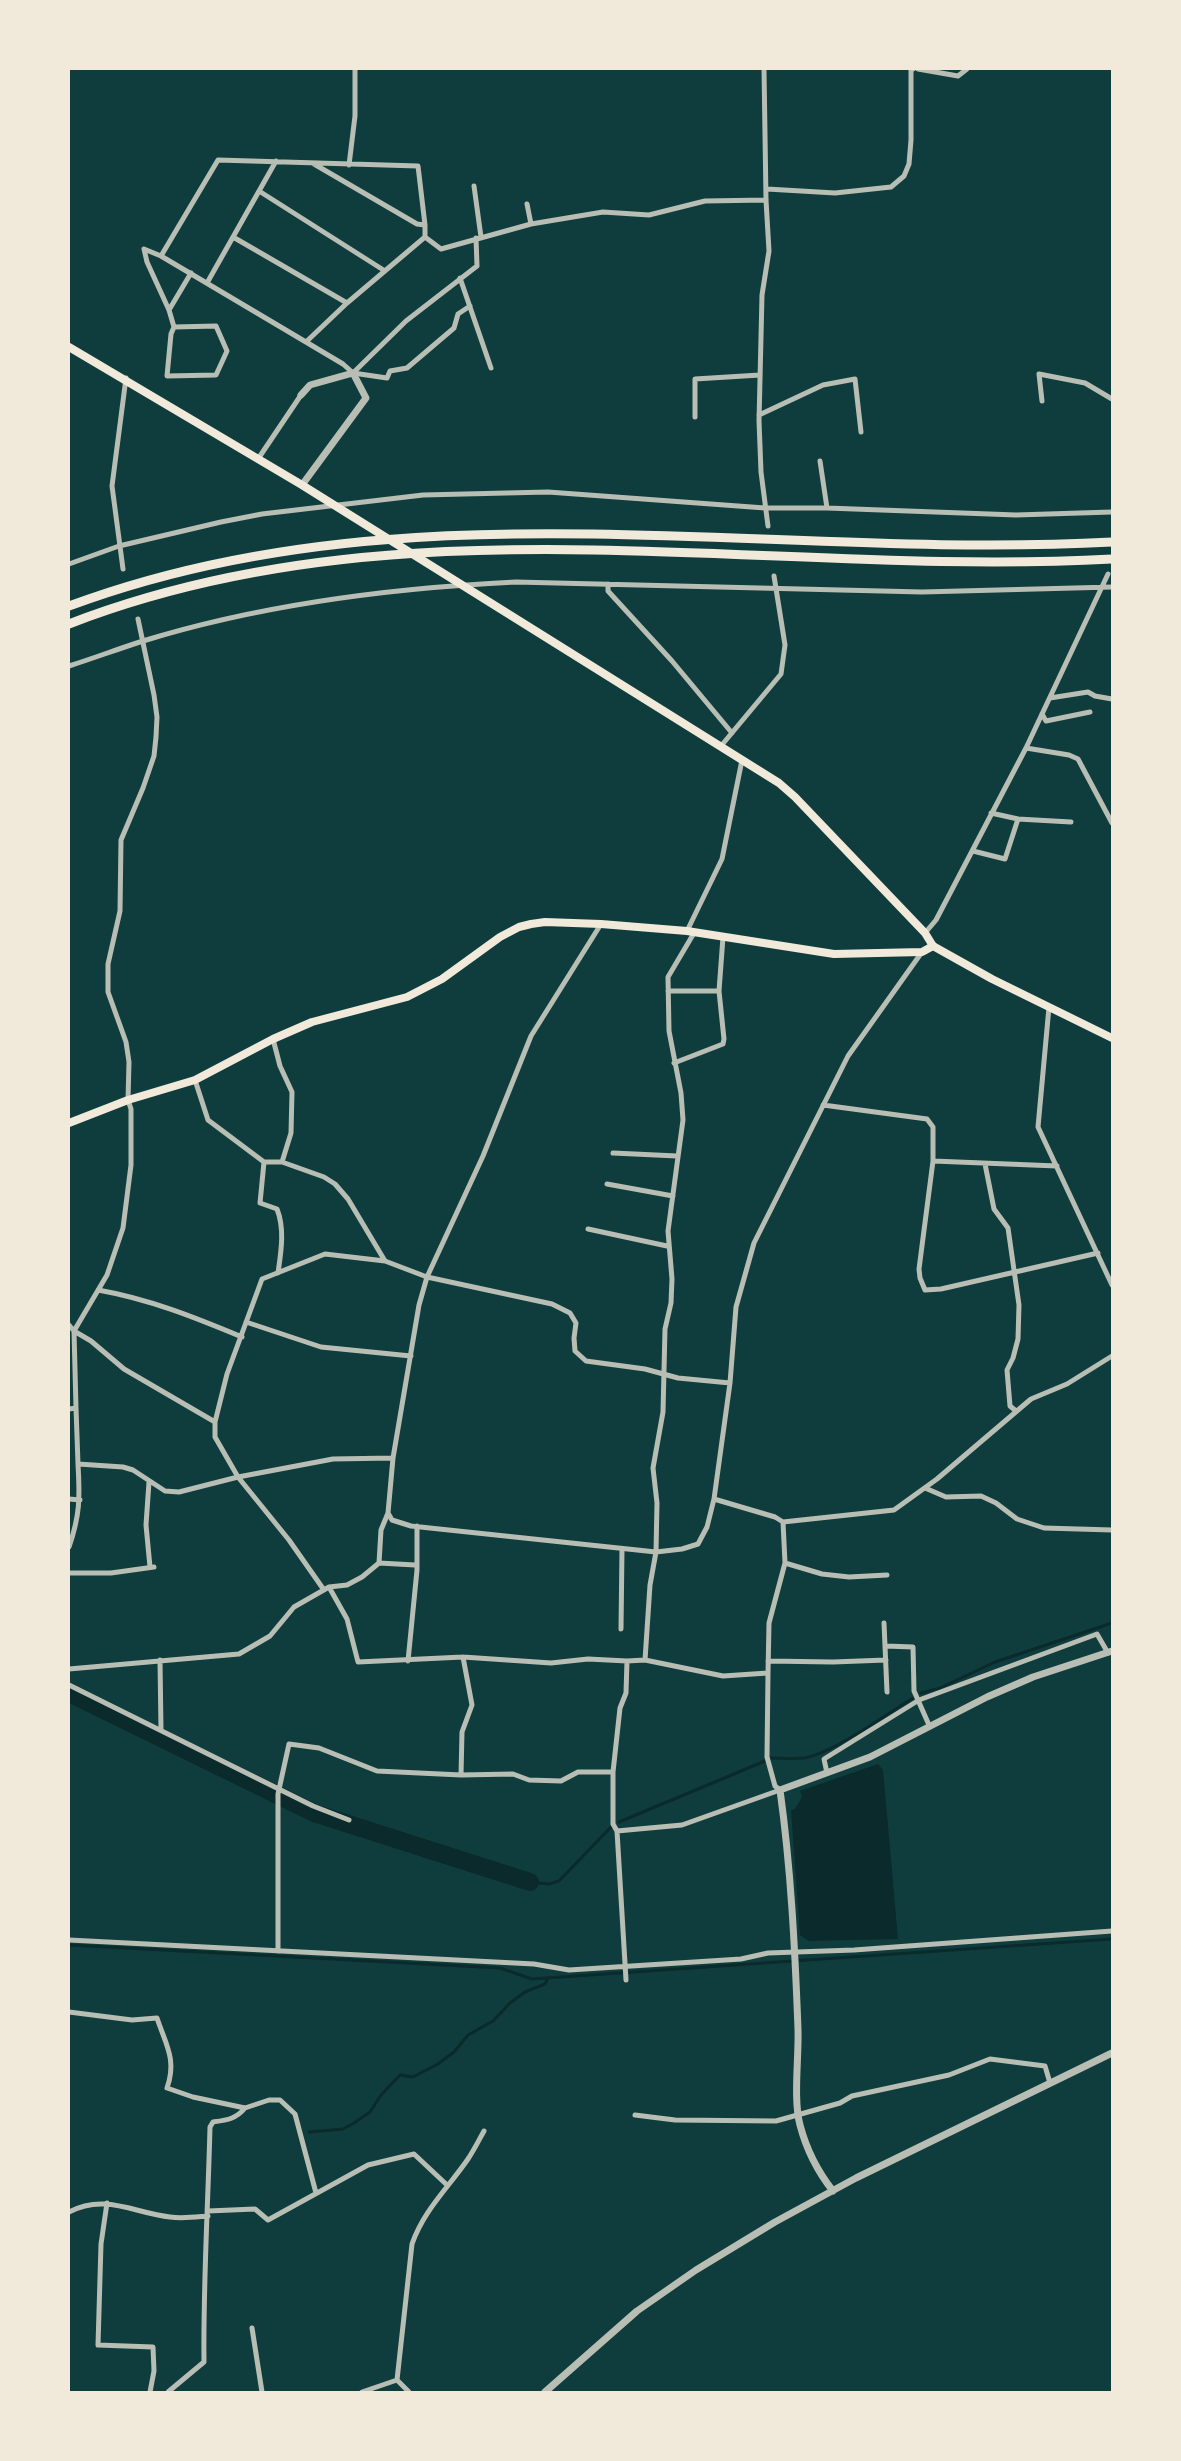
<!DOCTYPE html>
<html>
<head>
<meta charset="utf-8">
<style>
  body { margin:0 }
  #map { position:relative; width:1181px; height:2461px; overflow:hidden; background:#0f3d3e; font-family:Arial,sans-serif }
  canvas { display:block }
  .frame { position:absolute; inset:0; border:70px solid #f1e9da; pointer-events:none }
</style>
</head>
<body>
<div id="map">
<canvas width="1181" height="2461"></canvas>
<div class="frame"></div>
</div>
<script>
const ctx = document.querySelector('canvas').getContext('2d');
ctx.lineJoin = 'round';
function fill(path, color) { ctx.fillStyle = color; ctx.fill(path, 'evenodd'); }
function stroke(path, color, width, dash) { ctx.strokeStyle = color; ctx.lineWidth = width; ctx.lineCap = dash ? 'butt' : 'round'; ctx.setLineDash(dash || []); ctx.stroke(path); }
fill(new Path2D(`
  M878,1764L883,1770L898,1939L809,1941L800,1935L791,1810L795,1809L802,1797L800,1791Z`), '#0a2a2b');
stroke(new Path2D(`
  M921,1693L940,1688L995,1662L1112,1623
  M771,1758C782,1758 793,1759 804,1758C834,1753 885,1715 913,1698
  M619,1822L765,1761
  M530,1882L549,1884L559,1881L611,1827
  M69,1945L500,1968L532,1979L1112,1939
  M309,2132L343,2129L354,2123L370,2112L381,2095L400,2075L413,2077L438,2064L454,2052L468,2035L493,2021L510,2003L525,1992L545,1984L548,1978`), '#0a2a2b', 3);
stroke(new Path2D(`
  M69,1693L314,1813L530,1882`), '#0a2a2b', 18);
stroke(new Path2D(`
  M764,69L766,200L769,251L762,295L759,421L761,472L768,526
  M918,69L958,76L967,69
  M314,164L417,224L425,225
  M349,165L355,116V69
  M474,186L481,237
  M767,189L835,193L891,187L904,176L909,164L911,140V70L913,69
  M259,191L385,271
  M527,204L531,224
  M233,237L347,303
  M425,237L441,249L531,224L603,212L649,215L705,201L766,200
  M161,256L218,160L418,166L425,225V237L347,303L306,342
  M460,278L491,368
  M207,283L276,161
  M169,310L191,273
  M174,327L216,326L227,351L216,375L167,376L171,334L174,327L169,310L147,262L144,249L161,256L343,364L353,373L387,378L390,371L407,368L454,328L458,314L470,306
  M353,373L406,321L477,266L476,238
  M1042,401L1039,374L1085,383L1112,399
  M759,415L823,385L855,379L861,432
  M695,417V379L760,375
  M258,459L301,395
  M820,461L827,508
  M69,564L119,546L221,522L262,514L423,495L548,492L765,508H827L1016,515L1112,512
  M123,569L112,486L126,378
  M608,584V591L672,661L732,733
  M69,666C94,658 118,649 143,641C263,604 391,588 516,582L922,592L1112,587
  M1050,698L1088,692L1095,696L1112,699
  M1042,714L1046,721L1090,712
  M721,746L781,674L785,645L774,576
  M1026,748L1069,755L1078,759L1112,823
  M991,813L1018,819L1071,822
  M973,851L1005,859L1018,819
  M687,931L722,859L742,760
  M925,933L936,920L1026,748L1108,574
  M668,991H719
  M1049,1007L1038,1127L1112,1285
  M273,1039L280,1066L292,1092L291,1133L282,1162
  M674,1063L723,1044L724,1039L719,991L723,937
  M195,1080L208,1120L264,1162H282L324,1177L335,1184L348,1199L385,1261L427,1277L552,1304L570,1313L576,1323L574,1338L575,1351L586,1361L645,1369L678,1378L730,1383
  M823,1105L927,1119L933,1127V1161L919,1269L920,1278L925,1290L941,1289L1098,1253
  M613,1153L677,1156
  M933,1161L1057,1166
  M264,1162L260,1203L277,1209C285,1229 281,1252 278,1273
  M985,1164L994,1209L1008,1228L1019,1305L1018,1339L1013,1358L1007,1370L1010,1406L1016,1411
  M607,1184L673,1196
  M588,1229L667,1246
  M98,1290C149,1299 194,1317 242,1337
  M246,1322L321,1347L411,1356
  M69,1325L74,1331L91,1341L124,1369L215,1422V1437L238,1477L289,1540L324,1590
  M76,1408L74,1331L107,1275L123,1228L131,1165V1109L128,1100L129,1062L126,1042L108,992V964L120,911L121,840L143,788L154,756L156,737L157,717L154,695L138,619
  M69,1409L76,1408L78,1464L123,1467L133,1470L165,1491L179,1492L238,1477L333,1459L393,1458L388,1513L392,1520L411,1526L656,1552L682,1549L698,1544L707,1527L714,1499L730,1383L736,1307L754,1243L848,1056L922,952
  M215,1422L227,1374L262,1279L325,1254L385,1261
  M393,1458L419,1305L427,1277L483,1156L531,1036L601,924
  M149,1482L146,1525L150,1567
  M925,1488L946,1497L981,1496L996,1503L1017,1519L1044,1528L1112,1530
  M69,1499L80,1500
  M714,1499L775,1517L783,1522L894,1510L937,1479L1031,1399L1067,1384L1112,1356
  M69,1547C80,1515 80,1498 78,1464
  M379,1563L415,1565
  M785,1563L822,1574L849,1577L887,1575
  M69,1573H111L154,1567
  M329,1587L347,1619L358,1662L463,1657L551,1663L588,1659L627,1661
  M884,1623L887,1692
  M621,1629L622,1549
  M886,1646L913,1647L914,1691L929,1725
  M160,1660L161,1730
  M645,1660L650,1585L656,1552L657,1503L653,1468L663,1412L665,1329L671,1303L672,1279L668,1231L683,1120L681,1093L669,1031L668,977L694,933
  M408,1661L417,1570V1526
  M768,1661L833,1662L886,1660
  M69,1669L239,1654L270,1636L294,1607L329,1587L347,1585L362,1577L379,1563L381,1530L388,1513
  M69,1685L313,1806L349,1820
  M827,1773L824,1759L919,1700L1097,1634L1108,1653
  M461,1775L462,1732L472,1705L463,1657
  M617,1831L682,1825L780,1790L775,1786L767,1757L768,1673L769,1623L785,1563L783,1522
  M69,1940L534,1964L569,1970L741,1959L768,1953L854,1950L1112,1931
  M278,1951V1794L289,1744L319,1748L377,1771L461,1775L513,1774L529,1780L561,1781L578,1772H613
  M626,1980L617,1831L613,1824V1772L620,1708L626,1693L627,1661L645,1660L723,1676L768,1673
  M69,2012L132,2020L157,2018C166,2045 177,2060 167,2088L193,2097L245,2108L269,2100H280L295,2114L316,2193
  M635,2115L675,2120L776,2121L840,2103L852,2096L949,2075L990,2059L1045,2066L1050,2083
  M107,2203L101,2244L98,2345L153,2347L154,2371L150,2392
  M208,2211L255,2209L268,2220L368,2165L414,2154L447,2185
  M69,2212C105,2193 134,2213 170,2217C182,2219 196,2217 208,2216
  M252,2328L262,2392
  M397,2380L409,2392
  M168,2392L204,2362C203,2284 208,2206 210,2127L213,2122C227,2120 236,2119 245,2108
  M362,2392L397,2380L412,2244C424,2210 448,2188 468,2159C474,2150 479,2140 484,2131`), '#b8beb3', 5);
stroke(new Path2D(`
  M301,395L310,385L353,373L366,398L302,485
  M833,2191C818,2172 806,2148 800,2125C793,2099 799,2057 798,2029C795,1950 791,1869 780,1790L870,1757L987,1697L1033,1677L1112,1651
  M545,2392L637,2311L696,2270L775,2222L856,2178L1112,2053`), '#b8beb3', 7);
stroke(new Path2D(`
  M69,1123L128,1100L195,1080L273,1039L312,1022L407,997L442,979L500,937L519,927L531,924L545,922L601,924L687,931L834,954L922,952L933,946`), '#f1e9da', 8);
stroke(new Path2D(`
  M69,347L302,485L779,783L795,797L925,933L933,946L992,979L1112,1038`), '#f1e9da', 8);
stroke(new Path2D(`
  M69,606C407,480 763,561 1112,542
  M69,624C404,494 764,578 1112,559`), '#f1e9da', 9);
</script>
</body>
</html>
